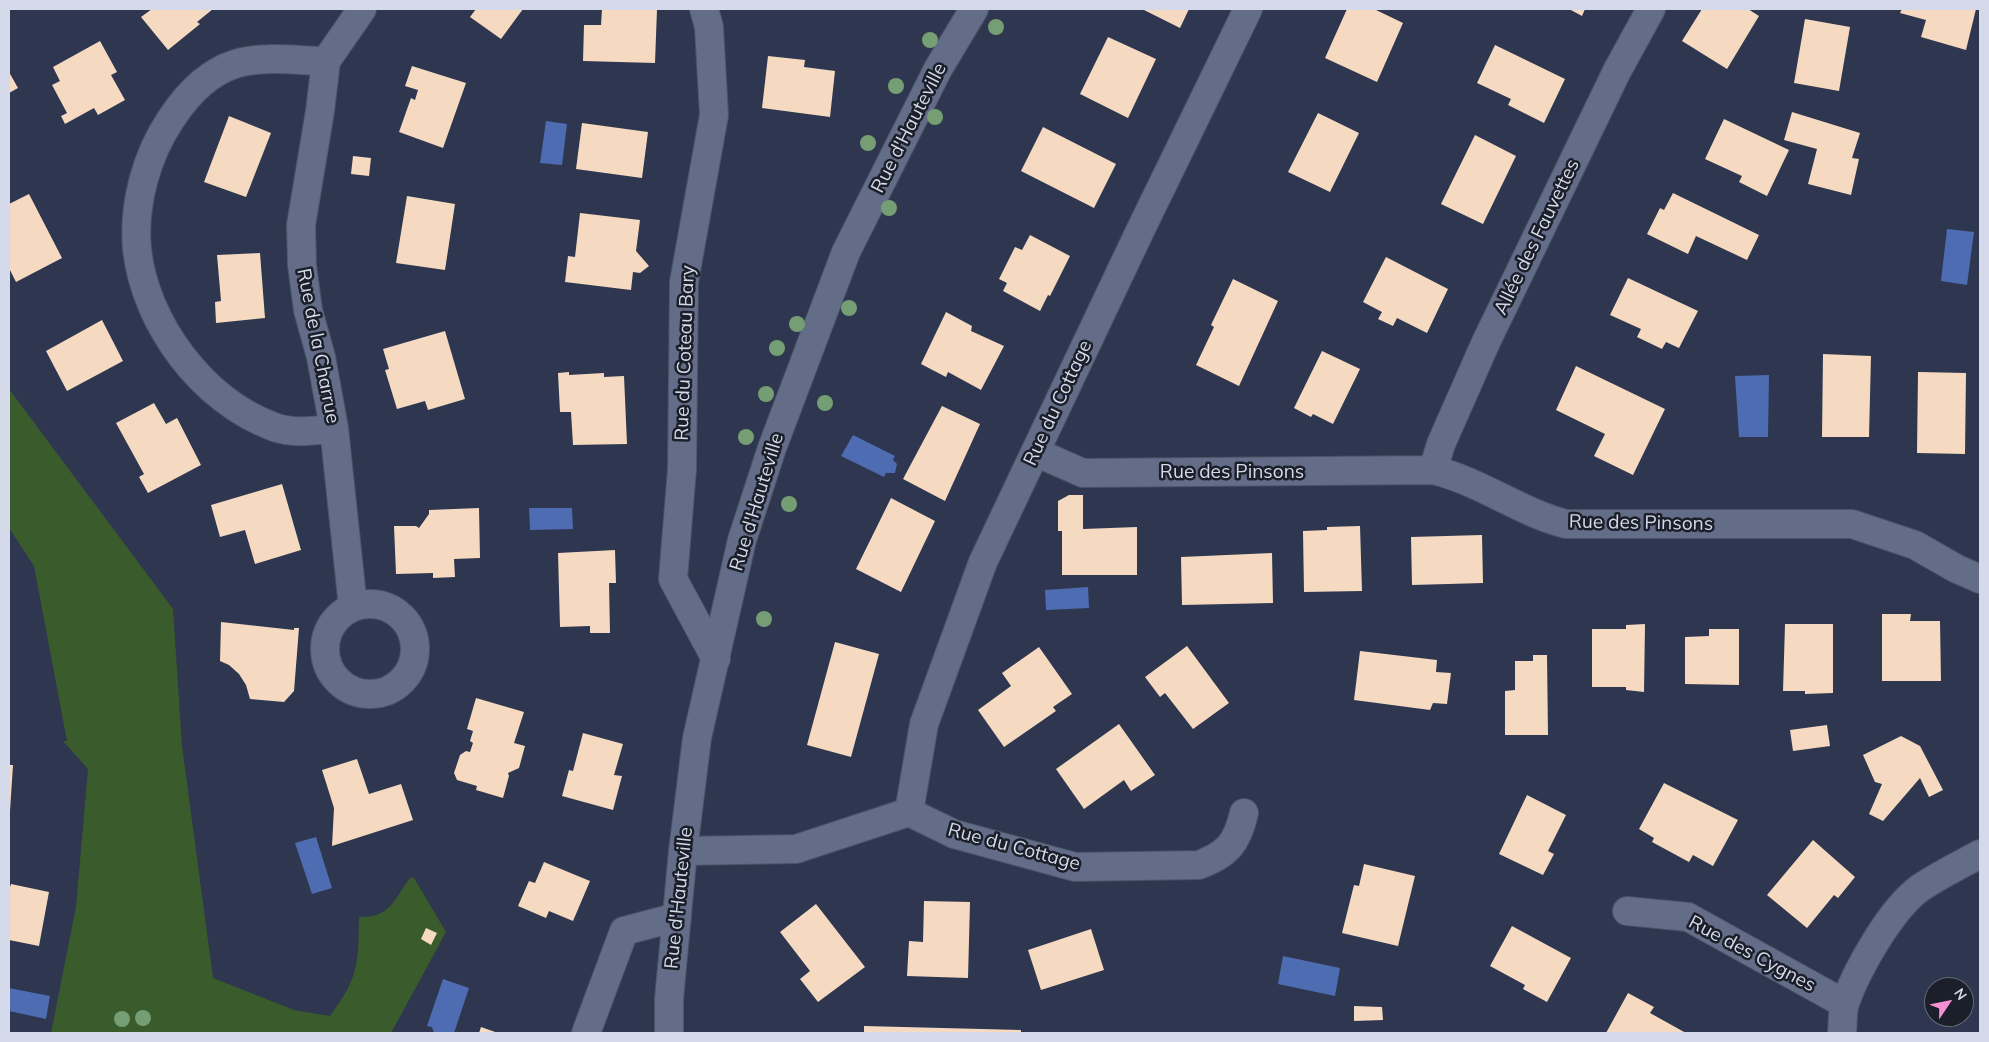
<!DOCTYPE html>
<html>
<head>
<meta charset="utf-8">
<style>
  body { margin:0 }
  #map { position:relative; width:1989px; height:1042px; overflow:hidden; background:#2e374f; font-family:Mulish,sans-serif }
  canvas { display:block }
  .frame { position:absolute; inset:0; border:10px solid #d4dae9; pointer-events:none }
  .north { position:absolute; left:1924px; top:977px; width:50px; height:50px; box-sizing:border-box; background:#1b1f2a; border:1px solid #656a76; border-radius:50%; rotate:56deg; font-size:14px; font-weight:700; line-height:20px; text-align:center; color:#d4dae9 }
  .north::after { content:''; display:block; margin:auto; width:18px; height:22px; background:#f591d2; clip-path:polygon(50% 0,100% 100%,50% 72%,0 100%) }
</style>
</head>
<body>
<div id="map">
<canvas width="1989" height="1042"></canvas>
<div class="frame"></div>
<div class="north">N</div>
</div>
<script>
const ctx = document.querySelector('canvas').getContext('2d');
ctx.lineJoin = 'round';
function fill(path, color) { ctx.fillStyle = color; ctx.fill(path, 'evenodd'); }
function stroke(path, color, width, dash) { ctx.strokeStyle = color; ctx.lineWidth = width; ctx.lineCap = dash ? 'butt' : 'round'; ctx.setLineDash(dash || []); ctx.stroke(path); }
function label(font, color, halo, rows, align = 'center') {
  ctx.font = font + ' Mulish,sans-serif'; ctx.lineWidth = 5; ctx.setLineDash([]); ctx.textBaseline = 'middle'; ctx.strokeStyle = halo; ctx.fillStyle = color; for (const [text, x, y, turn = 0] of rows) {
    ctx.save(); ctx.translate(x, y); ctx.rotate((+turn || 0) * Math.PI / 180); ctx.textAlign = isNaN(turn) ? turn : align; if (halo) ctx.strokeText(text, 0, 0); ctx.fillText(text, 0, 0); ctx.restore();
  }
}
fill(new Path2D(`
  M9,389L173,609L182,746L213,978L294,1010L330,1016C359,976 358,965 359,917C390,918 393,901 410,878H414L446,932L391,1033H51L76,907L88,769L63,741H67L34,566L9,528Z`), '#3a5b2b');
fill(new Path2D(`
  M546,121L567,124L562,165L540,163Z
  M1947,229L1974,232L1967,285L1941,281Z
  M1769,375L1768,437H1739L1735,376Z
  M853,435L895,456L893,460L897,464L895,473H886L884,477L841,456Z
  M529,508H572L573,529L530,530Z
  M1088,587L1089,608L1046,610L1045,590Z
  M316,837L332,888L312,894L295,843Z
  M1283,956L1340,968L1335,996L1278,984Z
  M443,979L469,988L454,1033H434L432,1027L427,1026Z
  M9,988L50,996L46,1019L9,1011Z`), '#4e6cb1');
fill(new Path2D(`
  M152,9H213L197,22L200,24L168,50L141,17Z
  M476,9H523L501,39L470,17Z
  M602,9H657L655,63L583,61L584,25H601Z
  M1142,9H1189L1180,28Z
  M1347,9H1374L1403,23L1377,82L1325,58Z
  M1569,9H1585L1582,16Z
  M1702,9H1748L1759,16L1727,69L1682,41Z
  M1902,9H1976L1966,50L1921,37L1926,20L1900,13Z
  M1805,19L1850,27L1839,91L1794,83Z
  M1108,37L1156,59L1128,118L1080,94Z
  M100,41L117,72L111,75L125,100L98,115L94,108L65,124L61,116L67,113L52,85L60,81L53,67Z
  M1495,45L1565,79L1544,123L1508,105L1511,99L1477,83Z
  M768,56L805,60L804,67L835,71L830,117L762,108Z
  M412,66L466,83L443,148L399,132L411,98L415,100L418,90L405,86Z
  M9,72L18,88L9,93Z
  M1792,112L1860,133L1852,158L1859,159L1851,195L1808,184L1817,149L1784,140Z
  M1318,113L1359,133L1330,192L1288,172Z
  M229,116L271,133L246,197L204,182Z
  M1724,119L1789,150L1767,196L1739,182L1742,176L1705,159Z
  M582,123L648,132L642,178L576,169Z
  M1043,127L1116,164L1094,208L1021,171Z
  M1475,135L1516,156L1483,224L1441,204Z
  M353,156L371,158L369,176L351,174Z
  M1673,193L1759,235L1747,260L1696,236L1688,254L1647,234L1660,208L1664,210Z
  M29,194L62,258L16,282L9,268V204Z
  M407,196L455,204L445,270L396,263Z
  M580,213L640,220L636,251L649,266L640,273L633,272L631,290L565,282L568,256L575,257Z
  M1030,235L1070,256L1050,296L1048,295L1040,311L1003,291L1007,283L999,279L1015,247L1022,250Z
  M260,253L265,318L216,323L215,302L221,301L217,255Z
  M1386,257L1448,289L1427,333L1397,318L1393,326L1378,319L1382,312L1363,302Z
  M1628,278L1698,311L1679,348L1666,342L1662,349L1637,337L1641,329L1610,315Z
  M1233,279L1278,301L1239,386L1196,365L1214,327L1211,325Z
  M946,312L972,326L971,331L1004,346L981,390L948,372L946,377L921,364Z
  M102,320L123,361L67,391L46,351Z
  M445,331L465,399L428,410L425,401L397,409L385,370L389,369L383,349Z
  M1322,351L1360,369L1333,424L1313,414L1311,417L1294,408Z
  M1823,354L1871,356L1869,437H1822Z
  M1576,366L1665,409L1633,475L1594,456L1605,434L1556,410Z
  M569,372V375L604,373V377L624,376L627,444L573,445L571,412H560L558,373Z
  M1918,372L1966,373L1965,454L1917,453Z
  M154,403L166,424L177,418L201,465L148,493L139,477L144,474L116,423Z
  M942,406L980,424L945,501L903,479Z
  M282,484L301,550L255,564L245,530L220,537L211,505Z
  M1069,495H1083V529L1137,527V575H1062V531H1058V501Z
  M891,498L935,521L901,592L856,569Z
  M479,508L480,558L454,559L455,577L433,578V573L396,574L394,526H416L419,528L429,514V510Z
  M1360,526L1362,591L1304,592L1303,531L1327,530V527Z
  M1482,535L1483,583L1412,585L1411,537Z
  M615,550L616,583H609L610,633H590V626L560,627L558,553Z
  M1272,553L1273,603L1182,605L1181,557Z
  M1882,614H1911L1910,621H1940L1941,681H1882Z
  M221,622L294,630V628H299L294,691L284,702L250,699L246,685L239,674L229,665L220,661Z
  M1645,624L1644,692L1626,690V687H1592V629H1626V625Z
  M1785,624H1833V693L1805,694V691H1783Z
  M1709,629H1739V685L1685,684V637L1709,636Z
  M835,642L879,654L851,757L807,745Z
  M1187,646L1229,703L1193,729L1165,693L1160,697L1145,677Z
  M1039,647L1072,694L1053,707L1056,711L1004,747L978,710L1011,686L1002,673Z
  M1360,651L1437,660L1436,672L1451,673L1447,704L1433,703L1430,710L1354,700Z
  M1533,655H1547L1548,735H1505V691L1515,690V661H1533Z
  M476,698L524,712L514,743L525,746L519,768L508,773L509,776L503,798L476,790L477,786L457,780L454,773L460,755L466,751L470,752L473,743L470,741L473,731L467,729Z
  M1119,724L1155,775L1131,791L1124,780L1084,809L1056,769Z
  M1827,725L1830,746L1793,751L1790,730Z
  M583,733L623,744L614,775L622,776L613,810L562,796L569,770L573,771Z
  M1901,736L1920,746L1943,790L1929,797L1920,778L1883,821L1869,814L1882,784L1875,782L1863,755Z
  M357,759L369,794L401,784L413,820L332,846L334,808L322,770Z
  M9,765H13L10,811H9Z
  M1664,783L1738,820L1713,866L1693,855L1689,862L1652,842L1654,838L1639,829Z
  M1527,795L1566,815L1548,851L1554,854L1543,875L1499,854Z
  M1813,840L1855,877L1838,898L1834,895L1807,928L1767,895Z
  M544,862L590,881L573,921L549,911L546,918L518,906L529,881L535,883Z
  M1364,864L1415,876L1398,946L1342,933L1354,885L1359,886Z
  M11,884L49,892L39,946L9,940V890Z
  M924,901L970,902L968,978L907,976L909,941L923,942Z
  M816,904L865,967L818,1002L800,979L810,971L780,932Z
  M1512,926L1571,958L1547,1002L1523,989L1525,985L1490,966Z
  M426,928L437,933L431,945L421,939Z
  M1091,929L1104,970L1041,990L1028,950Z
  M1628,993L1654,1007L1650,1013L1686,1033H1606Z
  M1354,1006L1382,1007L1383,1020L1354,1021Z
  M864,1026L1021,1030V1033H864Z
  M481,1027L498,1033H479Z`), '#f5dac1');
const minor = new Path2D(`
  M704,9L709,27L714,115L684,282L682,469L673,579L716,659
  M326,61C297,61 263,55 235,64C207,73 186,96 171,119C146,156 133,205 137,249C145,324 203,401 274,427C293,434 314,431 334,428
  M1035,452L1083,473L1433,470C1480,481 1519,512 1566,524H1852L1915,545L1957,569L1980,579
  M1433,470L1441,444L1486,342L1617,71L1651,9
  M325 649a45 45 0 1 1 90 0a45 45 0 1 1-90 0Z
  M353,607L334,428L321,357L308,310L302,265L301,225L320,111L326,61L362,9
  M909,812L954,834L1075,867L1199,865C1228,854 1237,843 1244,813
  M683,851L796,849L909,812L924,724L983,562L1139,233L1248,9
  M1627,911L1688,917L1845,1004
  M586,1033L624,931L677,917
  M1842,1033C1843,1024 1842,1012 1845,1003C1857,969 1891,909 1920,888C1939,875 1960,865 1980,854`);
const tertiary = new Path2D(`
  M669,1033V999L683,851L697,738L742,540L772,448L846,252L938,69L974,9`);
stroke(minor, '#4b5367', 30);
stroke(tertiary, '#4b5367', 30);
stroke(minor, '#636d88', 28);
stroke(tertiary, '#636d88', 28);
ctx.fillStyle = '#759e74';
for (const [x, y] of [
  [996,27],
  [930,40],
  [896,86],
  [935,117],
  [868,143],
  [889,208],
  [849,308],
  [797,324],
  [777,348],
  [766,394],
  [825,403],
  [746,437],
  [789,504],
  [764,619],
  [143,1018],
  [122,1019]
]) { ctx.beginPath(); ctx.arc(x, y, 8, 0, 2 * Math.PI); ctx.fill(); }
label('19px', '#d4dae9', '#1b1f2a', [
  ["Rue d'Hauteville",909,128,-63],
  ["Allée des Fauvettes",1537,237,-64],
  ["Rue de la Charrue",318,346,79],
  ["Rue du Coteau Bary",685,353,-88],
  ["Rue du Cottage",1058,403,-65],
  ["Rue des Pinsons",1232,472],
  ["Rue d'Hauteville",757,502,-73],
  ["Rue des Pinsons",1641,523,1],
  ["Rue du Cottage",1014,847,15],
  ["Rue d'Hauteville",679,898,-84],
  ["Rue des Cygnes",1752,954,28]
]);
</script>
</body>
</html>
